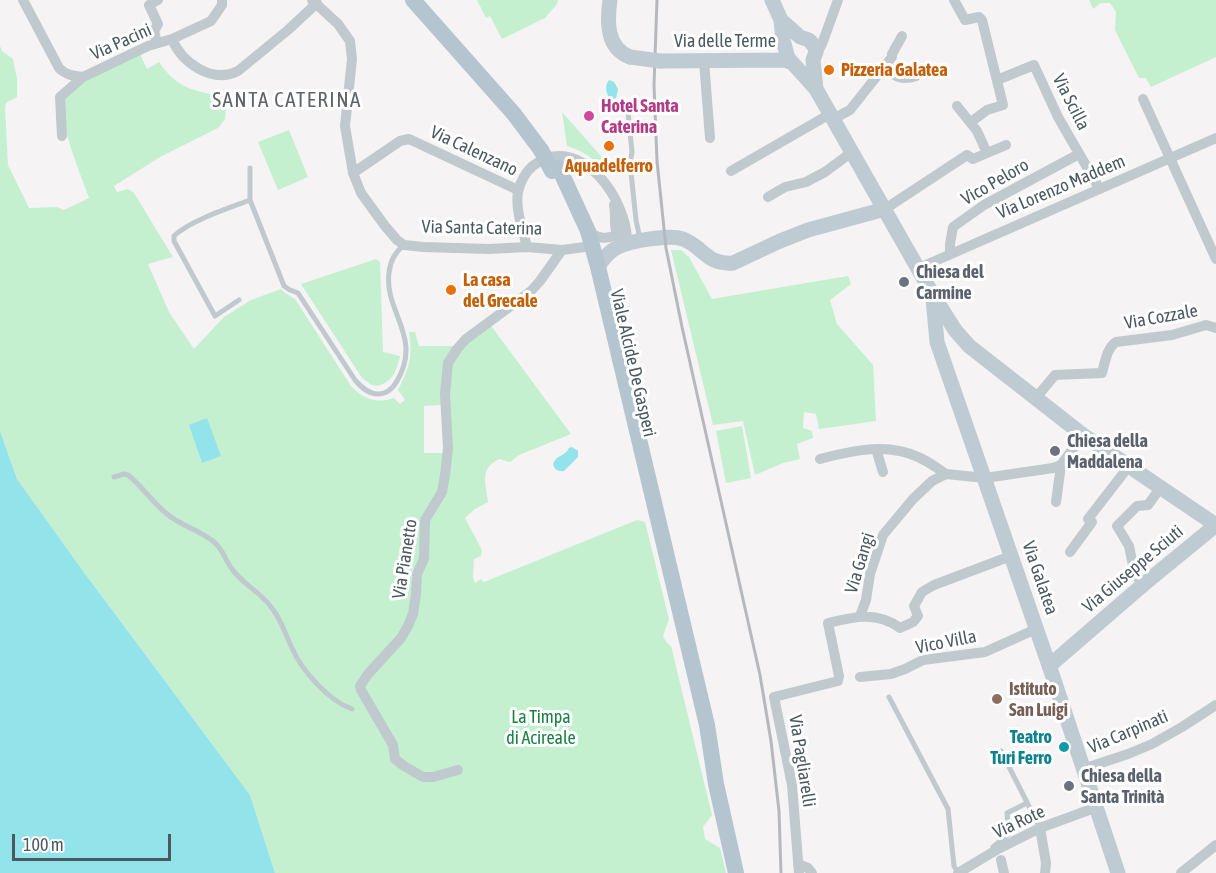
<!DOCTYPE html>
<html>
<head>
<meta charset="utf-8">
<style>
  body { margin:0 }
  #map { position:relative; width:1216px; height:873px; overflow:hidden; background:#f5f3f3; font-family:"Asap Condensed",sans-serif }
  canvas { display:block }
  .scale { position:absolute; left:12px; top:834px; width:159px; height:27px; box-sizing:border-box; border:3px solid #4b5960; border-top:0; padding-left:8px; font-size:18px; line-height:21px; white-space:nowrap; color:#4b5960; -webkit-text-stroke:4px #fff; paint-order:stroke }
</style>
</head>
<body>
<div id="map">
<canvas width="1216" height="873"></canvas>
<div class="scale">100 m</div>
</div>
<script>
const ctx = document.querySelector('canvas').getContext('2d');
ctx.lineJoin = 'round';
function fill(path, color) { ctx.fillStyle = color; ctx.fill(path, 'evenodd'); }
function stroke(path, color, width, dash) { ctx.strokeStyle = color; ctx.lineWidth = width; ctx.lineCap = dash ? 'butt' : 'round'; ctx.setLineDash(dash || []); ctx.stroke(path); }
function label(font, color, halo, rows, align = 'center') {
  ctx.font = font + ' "Asap Condensed",sans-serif'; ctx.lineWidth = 6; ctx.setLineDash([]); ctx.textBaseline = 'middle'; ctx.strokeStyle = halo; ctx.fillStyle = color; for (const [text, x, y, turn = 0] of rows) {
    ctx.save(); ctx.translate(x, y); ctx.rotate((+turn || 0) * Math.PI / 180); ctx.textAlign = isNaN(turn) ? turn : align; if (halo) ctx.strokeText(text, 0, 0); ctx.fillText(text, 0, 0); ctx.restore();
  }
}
fill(new Path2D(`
  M477,0H558L557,4L545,18L502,39L490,16L486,18Z
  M1089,0H1216V57L1151,87L1146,78H1139L1115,30L1116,12L1110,3H1101L1093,9Z
  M0,46L2,51L13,59L17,79V97L6,103L5,108L8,165L29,208L57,207L64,210L89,198C78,166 62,134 63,99L77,85L140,54L147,69L159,62C178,90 196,92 227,96L225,119L218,128L160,157L114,186L117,192L128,189L134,193L173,257L148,264L169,312L194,349L224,317L251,300L281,289L285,293L295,299L351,386C363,399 377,404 394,398L400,404L405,400L398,390C409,368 413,358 409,332H415L419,346H454C441,365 441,382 441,405L424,406V453H445L443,469L438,493L433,503L421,521V557L411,573L414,595L409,614L401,633L408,626L411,628L417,615L422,571L427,559L429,522L445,493L448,477L450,453L448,395L451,363L458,350L488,324L492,327L571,434L519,455L510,462L499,459C479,469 486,483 488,502L475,509L465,518L482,550L481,556L474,559L473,577L475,583L481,579L484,582L637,520L645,522L669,619L663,636L667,643L671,646L712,815L703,827L705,839L720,848L726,873H275L250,795L83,571L17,479L0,431Z
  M562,112L608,164L606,168H603C589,156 585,152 567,146Z
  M289,130L308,177L278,190L258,142Z
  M671,250H681L689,257L712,299L848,276L851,284L830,300L837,324L873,365L876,421L819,429L816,414L804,412L803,428L812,431L813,438L797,444L800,459L783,463L755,475L743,421L713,425Z
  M376,259L380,262L383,352L400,356C396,372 394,380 378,386L372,385L362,378L301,284Z
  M742,426L751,478L726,483L716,431Z`), '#c4f0d0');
fill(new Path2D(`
  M609,80L614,82L618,89L616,98L612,100C606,96 604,86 609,80Z
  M207,418L221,456L202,463L189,425Z
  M0,431L17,479L83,571L250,795L275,873H0Z
  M572,447L578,451V457L564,471C558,472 554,469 553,464C556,455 566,456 569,448Z`), '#93e3eb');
stroke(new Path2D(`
  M627,102L632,152L630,163L636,220L640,239
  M250,168V200L284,286L290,290L298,293L355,380C361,387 368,394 378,394C387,394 393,388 397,381C423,337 384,312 389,273C390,261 395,252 404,245
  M239,300L215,316L174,241V236C189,221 229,208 250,200
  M114,477L124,474L128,475C142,486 152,502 167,514C181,526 200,530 214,542C223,549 225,560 232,569C243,585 263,593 274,611C282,622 286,636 292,648C302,671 329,701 352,709
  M889,697L948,809L954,866L958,873
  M1001,751L1040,828
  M993,847L1009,834L1007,813L1027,803`), '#bfc9ce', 5);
stroke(new Path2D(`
  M23,0L59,68C66,75 73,76 83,77L148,46L172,39L211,21L222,5V0
  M312,0L338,24L350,41L352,59L345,126L353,173L361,193L385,226L397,240L404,245L423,247L489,249L527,247L562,250L585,247
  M954,0L965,20L979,17L982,20L1003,105L987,110L971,122
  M172,39C182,63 212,84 238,71L288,30L317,3
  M157,43L154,31L158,24L149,5L158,0
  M815,57L822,44L838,0
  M704,61L710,138
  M883,69C895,76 902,81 916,76
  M997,80L1034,65L1058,117L1099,188
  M1143,99L1216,259
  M957,106L977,131L987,153
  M833,119L850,110L892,57V54L902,36
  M62,136L60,97L83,77
  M731,171L830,114
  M353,173L400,141L409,139L518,190
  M768,197L785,187L806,182L825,172L852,152
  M614,205C617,221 610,235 627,244
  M885,209L967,155L973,159L1006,145
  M588,231C597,238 605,240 616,235
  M527,247C523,230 515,209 518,192C520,182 526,171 534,165C581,131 629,202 627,244
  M950,253V244L953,227L984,205L1079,154
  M919,268L1216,138
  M1035,399L1055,375L1102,373C1105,362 1107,348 1116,342L1172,335L1206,325L1216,328
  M876,449L883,472
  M820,459C851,451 887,442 918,457C928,461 937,468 946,474
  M1056,502L1061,465
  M1070,552L1092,522L1088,519L1129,466
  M1144,584L1135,575L1129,546L1117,526L1137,506L1148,505L1161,487
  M860,616L866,600L870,574L883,535L913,499L932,481L946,474L985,478L1053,468L1061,465L1083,435
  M860,677L891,674L905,669L923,660L985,652L1036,629
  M1083,769L1128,754L1152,744L1182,727L1216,705
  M458,770L433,777H423L404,766L395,759L393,745L361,690L360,686L368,674L401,638L408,626L413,614L416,594L417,574L424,559L425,520L442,492L445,475L448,448L445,394L448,363L457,349L466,339L531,291L540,281L562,250
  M1040,828L1046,863L1045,873
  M1001,860L1004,873
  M798,864L808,868L812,873
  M799,873L792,785L774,697L838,681L839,676L828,623C854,617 876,611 900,628L913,622L918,616L914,606L922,592L934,585L1011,556
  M958,873L998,849L1040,828L1097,807
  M1181,873L1216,845`), '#bfc9ce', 10);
stroke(new Path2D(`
  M610,0C607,21 606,48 630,57
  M772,0L781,20L783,40L788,58L816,89L933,295L955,330L969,346L1083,435L1216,525
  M781,20L800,37L809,40L815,47L816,52L813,60L816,89
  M660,61L784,60L790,62
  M598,267C603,259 609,251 618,247C631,241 669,234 683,239C704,247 706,265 733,263L780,241L808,230L885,209
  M933,298L937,342L1052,674L1118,873
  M1049,666L1144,584L1216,525`), '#bfcbd3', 15);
stroke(new Path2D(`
  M413,0L514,114L541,150
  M559,168L588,231L598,267L707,725L716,784L736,873`), '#b4c5d0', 16);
stroke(new Path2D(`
  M657,0L654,85L657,161L666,248L682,327L760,675L771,741L779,811L781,873`), '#b5b9bd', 3);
stroke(new Path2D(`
  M630,57L660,61`), '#bfcbd3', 15);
stroke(new Path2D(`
  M541,150L552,171`), '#b4c5d0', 16);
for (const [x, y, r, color] of [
  [829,70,6,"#e8710a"],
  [589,116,6,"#d1479c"],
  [609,146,6,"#e8710a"],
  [904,282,6,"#6b7280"],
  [451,290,6,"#e8710a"],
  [1055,451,6,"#6b7280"],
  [997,699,6,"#8d6e63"],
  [1064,747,6,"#0f9aa8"],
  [1069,786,6,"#6b7280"]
]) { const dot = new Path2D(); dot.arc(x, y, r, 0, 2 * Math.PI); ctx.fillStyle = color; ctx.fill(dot); stroke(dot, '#fff', 2); }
label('18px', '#4b5960', '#fff', [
  ["Via delle Terme",725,41],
  ["Via Pacini",121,42,-24],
  ["Via Scilla",1071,102,63],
  ["Via Calenzano",474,151,25],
  ["Vico Peloro",995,182,-30],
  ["Via Lorenzo Maddem",1061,187,-23],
  ["Via Santa Caterina",482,228,1],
  ["Via Cozzale",1161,317,-10],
  ["Viale Alcide De Gasperi",633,363,77],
  ["Via Pianetto",405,559,-81],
  ["Via Gangi",860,563,-73],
  ["Via Giuseppe Sciuti",1133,569,-40],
  ["Via Galatea",1040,578,71],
  ["Vico Villa",946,642,-11],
  ["Via Carpinati",1128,732,-23],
  ["Via Pagliarelli",802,761,81],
  ["Via Rote",1019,822,-25]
]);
label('bold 18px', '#c56008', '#fff', [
  ["Pizzeria Galatea",841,70],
  ["Aquadelferro",609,166,"center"],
  ["La casa",463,280],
  ["del Grecale",463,301]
], 'left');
label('bold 18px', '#b23c85', '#fff', [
  ["Hotel Santa",601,106],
  ["Caterina",601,127]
], 'left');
label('bold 18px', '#5b616d', '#fff', [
  ["Chiesa del",916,272],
  ["Carmine",916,293],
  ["Chiesa della",1067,441],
  ["Maddalena",1067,462],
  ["Chiesa della",1081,776],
  ["Santa Trinità",1081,797]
], 'left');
label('bold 18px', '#785e54', '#fff', [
  ["Istituto",1009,689],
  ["San Luigi",1009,710]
], 'left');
label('18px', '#1a8242', '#fff', [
  ["La Timpa",541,717],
  ["di Acireale",541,738]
]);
label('bold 18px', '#0d838f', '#fff', [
  ["Teatro",1052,737],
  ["Turi Ferro",1052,758]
], 'right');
ctx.letterSpacing = '1.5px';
label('21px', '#5f6468', '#fff', [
  ["SANTA CATERINA",287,100]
]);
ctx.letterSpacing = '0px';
</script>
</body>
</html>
